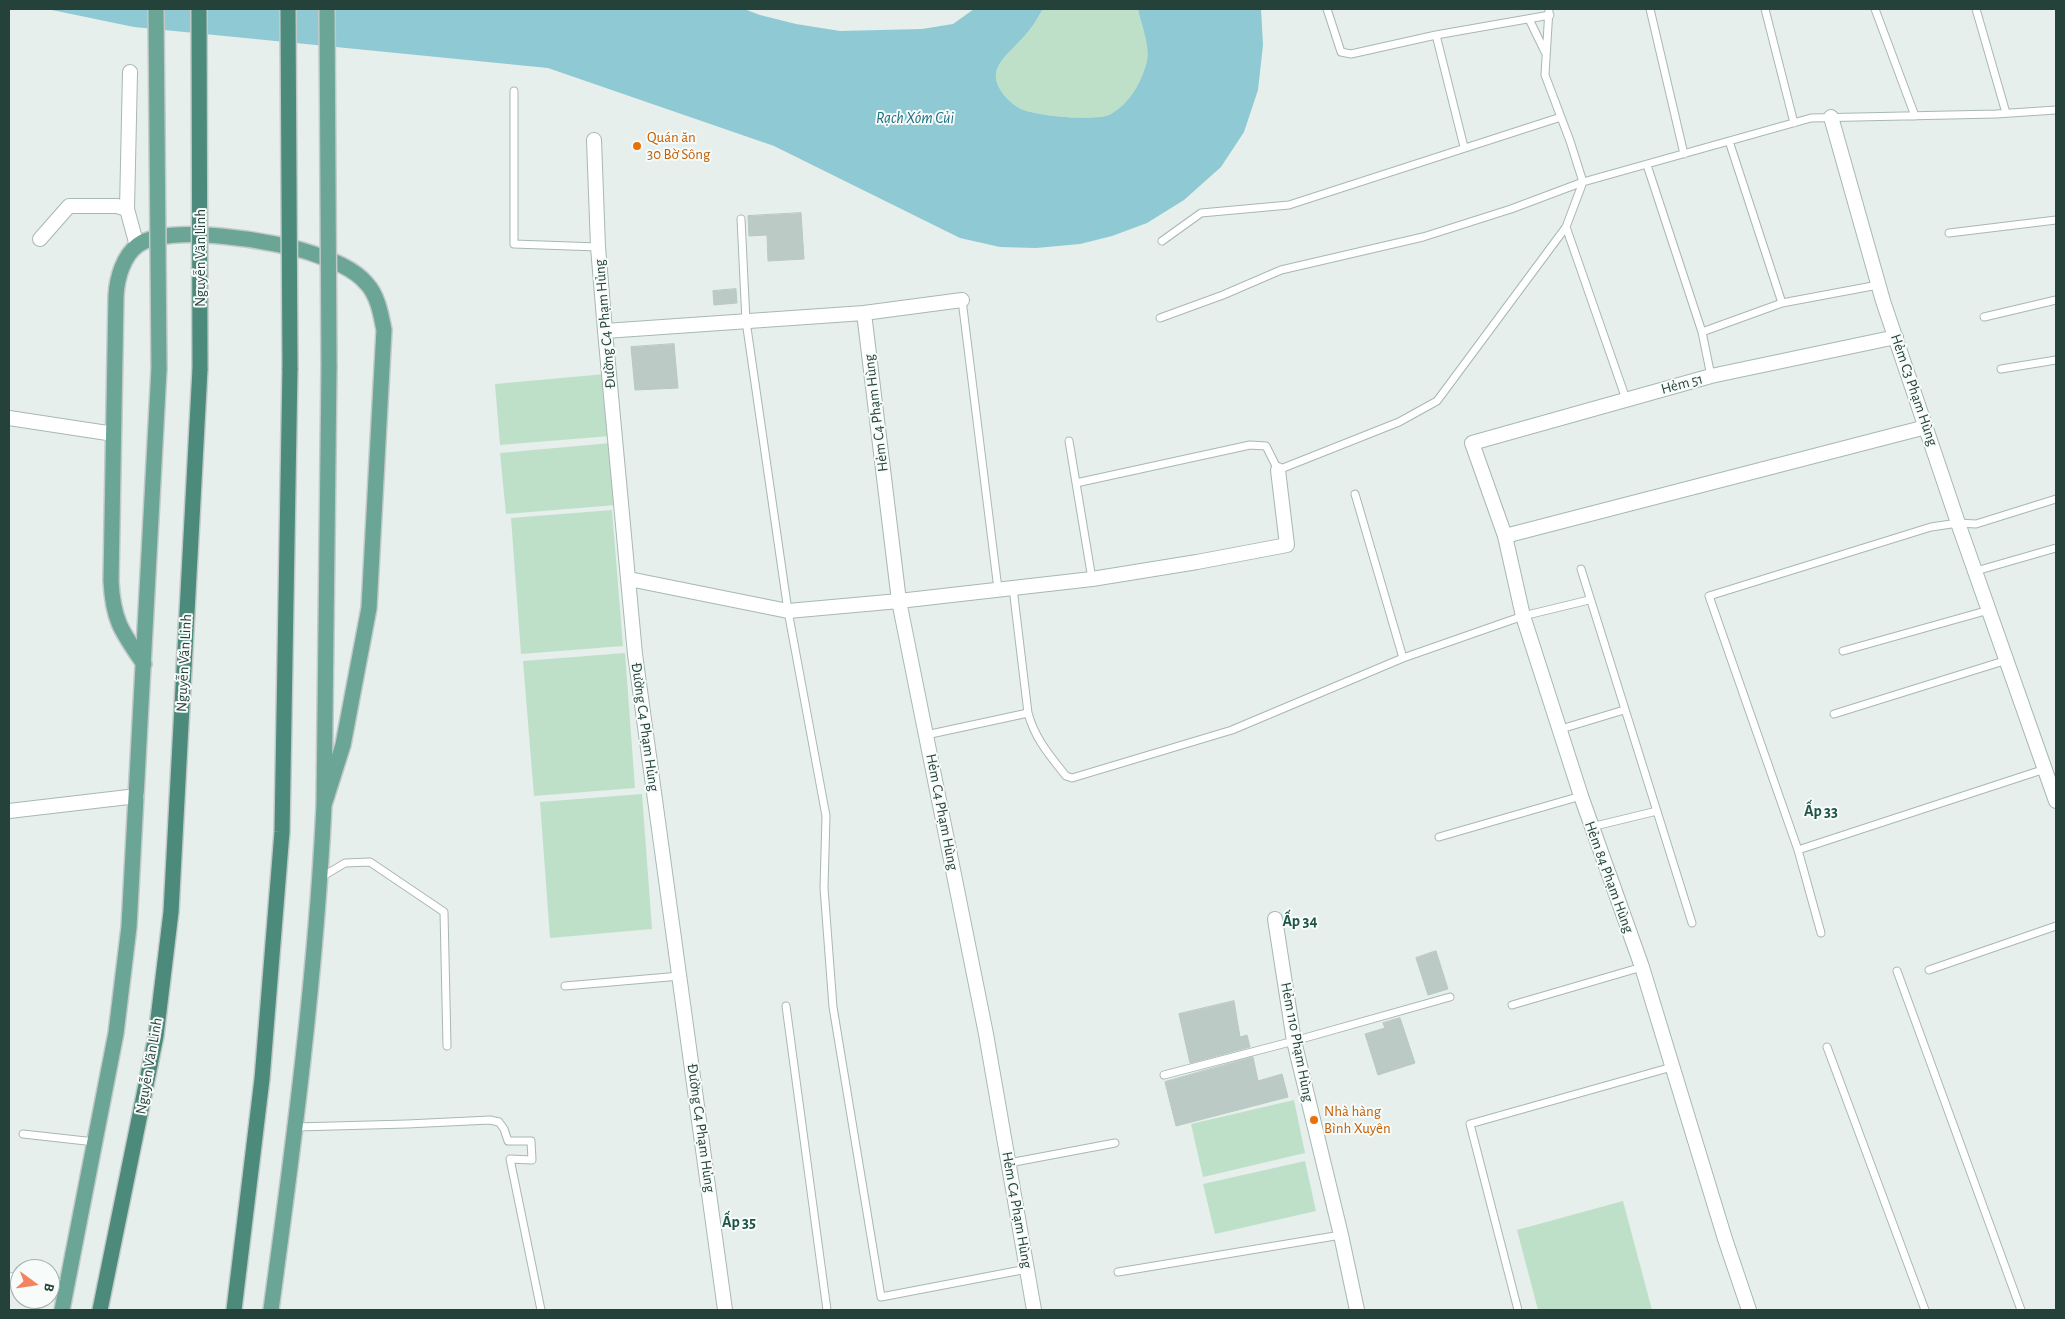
<!DOCTYPE html>
<html>
<head>
<meta charset="utf-8">
<style>
  body { margin:0 }
  #map { position:relative; width:2065px; height:1319px; overflow:hidden; background:#e6efeb; font-family:"Alegreya Sans",sans-serif }
  canvas { display:block }
  .frame { position:absolute; inset:0; border:10px solid #24423a; pointer-events:none }
  .north { position:absolute; left:10px; top:1259px; width:50px; height:50px; box-sizing:border-box; background:#f7fbf9; border:1px solid #a3b1ad; border-radius:50%; rotate:104deg; font-size:14px; font-weight:700; line-height:20px; text-align:center; color:#24423a }
  .north::after { content:''; display:block; margin:auto; width:18px; height:22px; background:#f4845f; clip-path:polygon(50% 0,100% 100%,50% 72%,0 100%) }
</style>
</head>
<body>
<div id="map">
<canvas width="2065" height="1319"></canvas>
<div class="frame"></div>
<div class="north">B</div>
</div>
<script>
const ctx = document.querySelector('canvas').getContext('2d');
ctx.lineJoin = 'round';
function fill(path, color) { ctx.fillStyle = color; ctx.fill(path, 'evenodd'); }
function stroke(path, color, width, dash) { ctx.strokeStyle = color; ctx.lineWidth = width; ctx.lineCap = dash ? 'butt' : 'round'; ctx.setLineDash(dash || []); ctx.stroke(path); }
function label(font, color, halo, rows, align = 'center') {
  ctx.font = font + ' "Alegreya Sans",sans-serif'; ctx.lineWidth = 4; ctx.setLineDash([]); ctx.textBaseline = 'middle'; ctx.strokeStyle = halo; ctx.fillStyle = color; for (const [text, x, y, turn = 0] of rows) {
    ctx.save(); ctx.translate(x, y); ctx.rotate((+turn || 0) * Math.PI / 180); ctx.textAlign = isNaN(turn) ? turn : align; if (halo) ctx.strokeText(text, 0, 0); ctx.fillText(text, 0, 0); ctx.restore();
  }
}
fill(new Path2D(`
  M1043,9H1138C1141,24 1150,45 1147,61C1143,82 1130,103 1111,114C1097,122 1036,116 1021,109C1009,103 994,87 996,73C999,58 1017,46 1026,34C1033,27 1038,17 1043,9Z
  M605,374L610,436L500,445L495,384Z
  M611,443L616,505L506,514L500,453Z
  M612,510L623,646L521,654L511,518Z
  M625,653L635,788L534,796L523,661Z
  M642,794L652,929L550,938L540,802Z
  M1294,1100L1305,1153L1203,1177L1191,1124Z
  M1305,1161L1316,1211L1215,1234L1203,1184Z
  M1623,1201L1652,1310H1538L1517,1230Z`), '#bfe0c8');
fill(new Path2D(`
  M47,9H744L760,15L796,24L840,31L922,29L953,24L974,9H1043C1038,17 1033,27 1026,34C1017,46 999,58 996,73C994,87 1009,103 1021,109C1036,116 1097,122 1111,114C1130,103 1142,82 1147,61C1150,45 1141,24 1138,9H1261L1263,45L1258,90L1244,132L1221,167L1184,200L1147,223L1112,236L1080,244L1036,248L1000,247L960,238L774,146L548,68L134,27Z`), '#8ec9d4');
const building = new Path2D(`
  M801,213L804,259L768,261L767,235L749,236L748,216Z
  M736,289L737,303L714,305L713,291Z
  M674,344L678,388L635,390L631,347Z
  M1436,951L1448,989L1428,995L1416,958Z
  M1234,1001L1240,1037L1247,1035L1250,1047L1190,1063L1179,1014Z
  M1400,1018L1415,1063L1378,1075L1365,1034L1385,1028L1383,1023Z
  M1253,1057L1258,1081L1282,1074L1288,1097L1176,1126L1165,1082Z`);
fill(building, '#bbcac4');
stroke(building, '#b8c9c2', 1);
const service = new Path2D(`
  M1327,9L1341,52L1351,54L1436,35L1550,15
  M1650,9L1684,154
  M1765,9L1794,123
  M1875,9L1915,116
  M1976,9L2006,113
  M1529,19L1545,52
  M1436,35L1464,147
  M514,91V244L598,247
  M1729,141L1782,303
  M1647,165L1702,332L1711,376
  M741,219L746,321L788,611L826,816L824,888L833,1007L881,1297L1027,1269
  M1566,227L1626,399
  M1949,233L2056,220
  M1162,241L1201,213L1289,205L1561,117
  M962,300L998,589
  M1984,317L2056,300
  M1160,318L1223,295L1281,270L1423,237L1511,209L1583,182L1811,118L1996,114L2056,110
  M1702,332L1782,303L1878,285
  M2001,369L2056,360
  M1069,441L1092,579
  M1076,483L1250,445L1266,446L1278,470L1399,422L1437,401L1566,227L1583,182L1570,141L1545,75L1549,9
  M1355,494L1403,658
  M1581,569L1692,923
  M1976,571L2056,548
  M1013,588L1028,713C1035,739 1050,756 1066,776L1072,778L1232,730L1403,658L1523,616L1589,600
  M1843,651L1989,610
  M1834,714L2007,660
  M1561,729L1624,710
  M926,735L1028,713
  M1591,827L1657,811
  M1439,837L1581,796
  M1798,850L2045,769
  M320,878L345,863L370,862L444,912L447,1046
  M1821,933L1798,850L1709,596L1931,527L1958,523L1976,524L2056,499
  M1929,970L2056,926
  M1897,971L2021,1310
  M565,986L680,976
  M1512,1005L1642,967
  M786,1006L827,1310
  M1827,1047L1925,1310
  M1164,1075L1294,1041L1450,997
  M296,1127L407,1124L490,1120L499,1122L504,1129L508,1141H531L532,1160L510,1159L541,1310
  M23,1134L95,1142
  M1009,1163L1115,1143
  M1118,1272L1341,1235
  M1518,1310L1470,1124L1672,1067`);
const minor = new Path2D(`
  M1831,117L1883,301L1958,523L2056,801
  M594,140L598,247L605,331L635,654L725,1310
  M127,209L130,72
  M40,239L69,206H117L127,209L137,246
  M864,313L899,601L986,1034L1034,1310
  M605,331L864,313L962,300
  M9,418L114,434
  M1505,536L1926,427
  M629,579L788,611L899,601L1092,579L1197,562L1287,545L1278,470
  M9,811L137,796
  M1275,919L1294,1041L1341,1235L1357,1310
  M9,1280L20,1282
  M50,1285L67,1287
  M1749,1310L1725,1239L1642,967L1581,796L1523,616L1505,536L1472,443L1711,376L1896,337`);
const primary = new Path2D(`
  M144,664C122,632 113,621 111,581L116,296C117,278 123,256 138,245C168,223 276,241 311,253C331,260 354,268 367,284C378,296 381,315 384,330L369,608L343,745L324,805
  M62,1310L116,1033L129,927L159,369
  M271,1310C294,1142 316,974 324,805L329,367`);
const trunk = new Path2D(`
  M100,1310L156,1036L171,912L200,369
  M234,1310L262,1079L282,832L290,368`);
stroke(service, '#a8b8b2', 9);
stroke(minor, '#a8b8b2', 16);
stroke(primary, '#c2cac8', 18);
stroke(trunk, '#c2cac8', 18);
stroke(service, '#fff', 7);
stroke(minor, '#fff', 14);
stroke(primary, '#6aa596', 15);
stroke(trunk, '#4c8a7c', 15);
const primaryBridge = new Path2D(`
  M156,9L159,369
  M327,9L329,367`);
const trunkBridge = new Path2D(`
  M199,9L200,369
  M288,9L290,368`);
stroke(primaryBridge, '#c2cac8', 18, []);
stroke(trunkBridge, '#c2cac8', 18, []);
stroke(primaryBridge, '#6aa596', 15);
stroke(trunkBridge, '#4c8a7c', 15);
for (const [x, y, r, color] of [
  [637,146,5,"#e8710a"],
  [1314,1120,5,"#e8710a"]
]) { const dot = new Path2D(); dot.arc(x, y, r, 0, 2 * Math.PI); ctx.fillStyle = color; ctx.fill(dot); stroke(dot, '#f7fbf9', 2); }
label('15px', '#c56008', '#f7fbf9', [
  ["Quán ăn",647,137],
  ["30 Bờ Sông",647,154],
  ["Nhà hàng",1324,1111],
  ["Bình Xuyên",1324,1128]
], 'left');
label('15px', '#24423a', '#f7fbf9', [
  ["Nguyễn Văn Linh",200,258,-90],
  ["Đường C4 Phạm Hủng",605,324,-95],
  ["Hẻm 51",1682,384,-15],
  ["Hẻm C3 Phạm Hùng",1914,390,71],
  ["Hẻm C4 Phạm Hùng",876,413,-97],
  ["Nguyễn Văn Linh",184,663,-87],
  ["Đường C4 Phạm Hủng",645,727,82],
  ["Hẻm C4 Phạm Hùng",942,812,79],
  ["Hẻm 84 Phạm Hùng",1609,877,70],
  ["Hẻm 110 Phạm Hùng",1297,1042,79],
  ["Nguyễn Văn Linh",149,1066,-80],
  ["Đường C4 Phạm Hủng",701,1128,82],
  ["Hẻm C4 Phạm Hùng",1017,1210,80]
]);
label('italic 16px', '#1c6f80', '#f7fbf9', [
  ["Rạch Xóm Củi",915,118]
]);
label('bold 16px', '#1f5548', '#f7fbf9', [
  ["Ấp 33",1821,811],
  ["Ấp 34",1300,921],
  ["Ấp 35",739,1222]
]);
</script>
</body>
</html>
